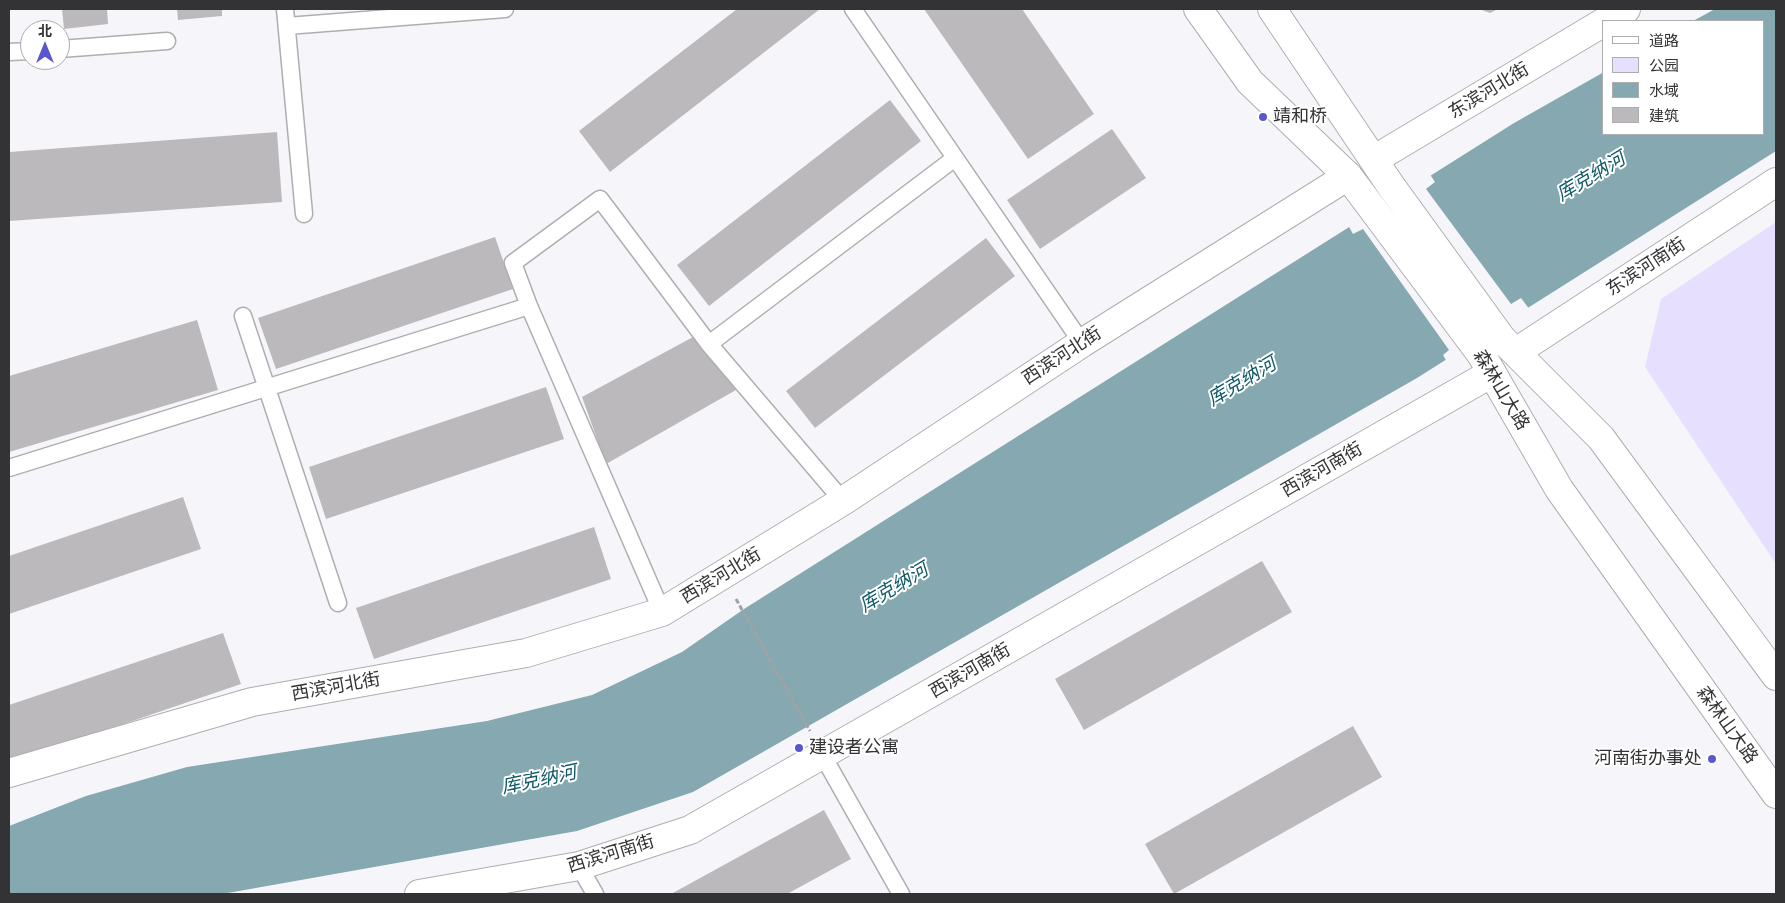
<!DOCTYPE html>
<html>
<head>
<meta charset="utf-8">
<style>
  body { margin:0 }
  #map { position:relative; width:1785px; height:903px; overflow:hidden; background:#f6f6fa; font-family:"Work Sans","Noto Sans SC",sans-serif }
  canvas { display:block }
  .frame { position:absolute; inset:0; border:10px solid #333234; pointer-events:none }
  .legend { position:absolute; left:1602px; top:20px; width:162px; height:115px; box-sizing:border-box; background:#fff; border:1px solid #adadae; margin:0; padding:6px 9px; list-style:none; font-size:15px; color:#333234 }
  .legend li { display:flex; align-items:center; gap:10px; height:25px }
  .legend b { width:25px; border:1px solid #adadae }
  .north { position:absolute; left:20px; top:20px; width:50px; height:50px; box-sizing:border-box; background:#fff; border:1px solid #adadae; border-radius:50%; rotate:0deg; font-size:14px; font-weight:700; line-height:20px; text-align:center; color:#333234 }
  .north::after { content:''; display:block; margin:auto; width:18px; height:22px; background:#5a56ce; clip-path:polygon(50% 0,100% 100%,50% 72%,0 100%) }
</style>
</head>
<body>
<div id="map">
<canvas width="1785" height="903"></canvas>
<div class="frame"></div>
<ul class="legend">
<li><b style="height:6px;background:#fff"></b>道路</li>
<li><b style="height:14px;background:#e6e0fe"></b>公园</li>
<li><b style="height:14px;background:#85a8b1"></b>水域</li>
<li><b style="height:14px;background:#bcb9bc"></b>建筑</li>
</ul>
<div class="north">北</div>
</div>
<script>
const ctx = document.querySelector('canvas').getContext('2d');
ctx.lineJoin = 'round';
function fill(path, color) { ctx.fillStyle = color; ctx.fill(path, 'evenodd'); }
function stroke(path, color, width, dash) { ctx.strokeStyle = color; ctx.lineWidth = width; ctx.lineCap = dash ? 'butt' : 'round'; ctx.setLineDash(dash || []); ctx.stroke(path); }
function label(font, color, halo, rows, align = 'center') {
  ctx.font = font + ' "Work Sans","Noto Sans SC",sans-serif'; ctx.lineWidth = 4; ctx.setLineDash([]); ctx.textBaseline = 'middle'; ctx.strokeStyle = halo; ctx.fillStyle = color; for (const [text, x, y, turn = 0] of rows) {
    ctx.save(); ctx.translate(x, y); ctx.rotate((+turn || 0) * Math.PI / 180); ctx.textAlign = isNaN(turn) ? turn : align; if (halo) ctx.strokeText(text, 0, 0); ctx.fillText(text, 0, 0); ctx.restore();
  }
}
fill(new Path2D(`
  M1776,222V564L1645,367L1661,299Z`), '#e6e0fe');
fill(new Path2D(`
  M1715,9H1776V151L1417,378L693,792L577,831L222,894H9V826L86,796L187,767L487,721L592,695L682,652L744,609L1514,123L1604,72V134H1764V21H1693Z`), '#85a8b1');
fill(new Path2D(`
  M1429,173L1435,182L1426,189L1511,304L1521,298L1530,310L1447,362L1443,355L1449,350L1363,229L1353,234L1348,225Z`), '#f6f6fa');
fill(new Path2D(`
  M62,9H107L108,24L64,29Z
  M177,9H222V16L178,20Z
  M737,9H820L610,172L579,131Z
  M924,9H1022L1094,114L1028,159Z
  M1479,9H1498L1490,13Z
  M890,100L921,141L709,306L677,265Z
  M1112,129L1146,178L1040,249L1007,200Z
  M277,132L282,202L9,221V152Z
  M495,237L513,289L276,369L258,318Z
  M986,238L1015,276L815,428L786,391Z
  M197,320L218,390L9,452V376Z
  M693,337L736,390L606,464L582,397Z
  M546,387L564,439L326,519L309,467Z
  M183,497L201,549L9,614V556Z
  M594,527L611,579L374,659L356,608Z
  M1262,561L1292,612L1084,730L1055,679Z
  M223,633L241,684L9,763V705Z
  M1353,726L1382,777L1174,894L1145,844Z
  M824,810L851,859L787,894H671Z`), '#bcb9bc');
const lane = new Path2D(`
  M285,9L304,214
  M853,9L1082,343
  M287,26L505,9
  M60,49L167,41
  M9,52L30,51
  M243,316L338,603
  M709,344L955,158
  M9,468L529,306
  M662,612L529,306L513,263L600,199L709,344L843,501
  M823,756L901,894
  M579,866L595,894`);
const street = new Path2D(`
  M1606,21L1626,9
  M1375,159L1604,22
  M1516,352L1776,182
  M9,773L252,702L526,653L662,612L843,501L1082,343L1348,176
  M419,894L579,866L690,830L1492,373`);
const primary = new Path2D(`
  M1198,9L1250,82L1348,176L1481,354L1559,489L1776,794
  M1272,9L1391,186L1502,339L1601,438L1776,676`);
stroke(lane, '#aeaeb1', 19);
stroke(street, '#aeaeb1', 30);
stroke(primary, '#aeaeb1', 30);
stroke(new Path2D(`
  M736,599L810,731`), '#a2a2a5', 3, [5, 2.5]);
stroke(lane, '#fff', 16);
stroke(street, '#fff', 28);
stroke(primary, '#fff', 28);
for (const [x, y, r, color] of [
  [1263,117,5,"#5a56ce"],
  [799,748,5,"#5a56ce"],
  [1712,759,5,"#5a56ce"]
]) { const dot = new Path2D(); dot.arc(x, y, r, 0, 2 * Math.PI); ctx.fillStyle = color; ctx.fill(dot); stroke(dot, '#fff', 2); }
label('18px', '#333234', '#fff', [
  ["东滨河北街",1489,91,-31],
  ["东滨河南街",1646,267,-33],
  ["西滨河北街",1062,356,-33],
  ["森林山大路",1501,390,59],
  ["西滨河南街",1322,470,-30],
  ["西滨河北街",721,576,-31],
  ["西滨河南街",970,671,-30],
  ["西滨河北街",336,687,-10],
  ["森林山大路",1727,725,54],
  ["西滨河南街",611,854,-17]
]);
label('18px', '#333234', '#fff', [
  ["靖和桥",1273,117],
  ["建设者公寓",809,748],
  ["河南街办事处",1702,759,"right"]
], 'left');
label('italic 19px', '#0f5867', '#fff', [
  ["库克纳河",1591,177,-31],
  ["库克纳河",1242,382,-31],
  ["库克纳河",894,588,-31],
  ["库克纳河",539,780,-12]
]);
</script>
</body>
</html>
